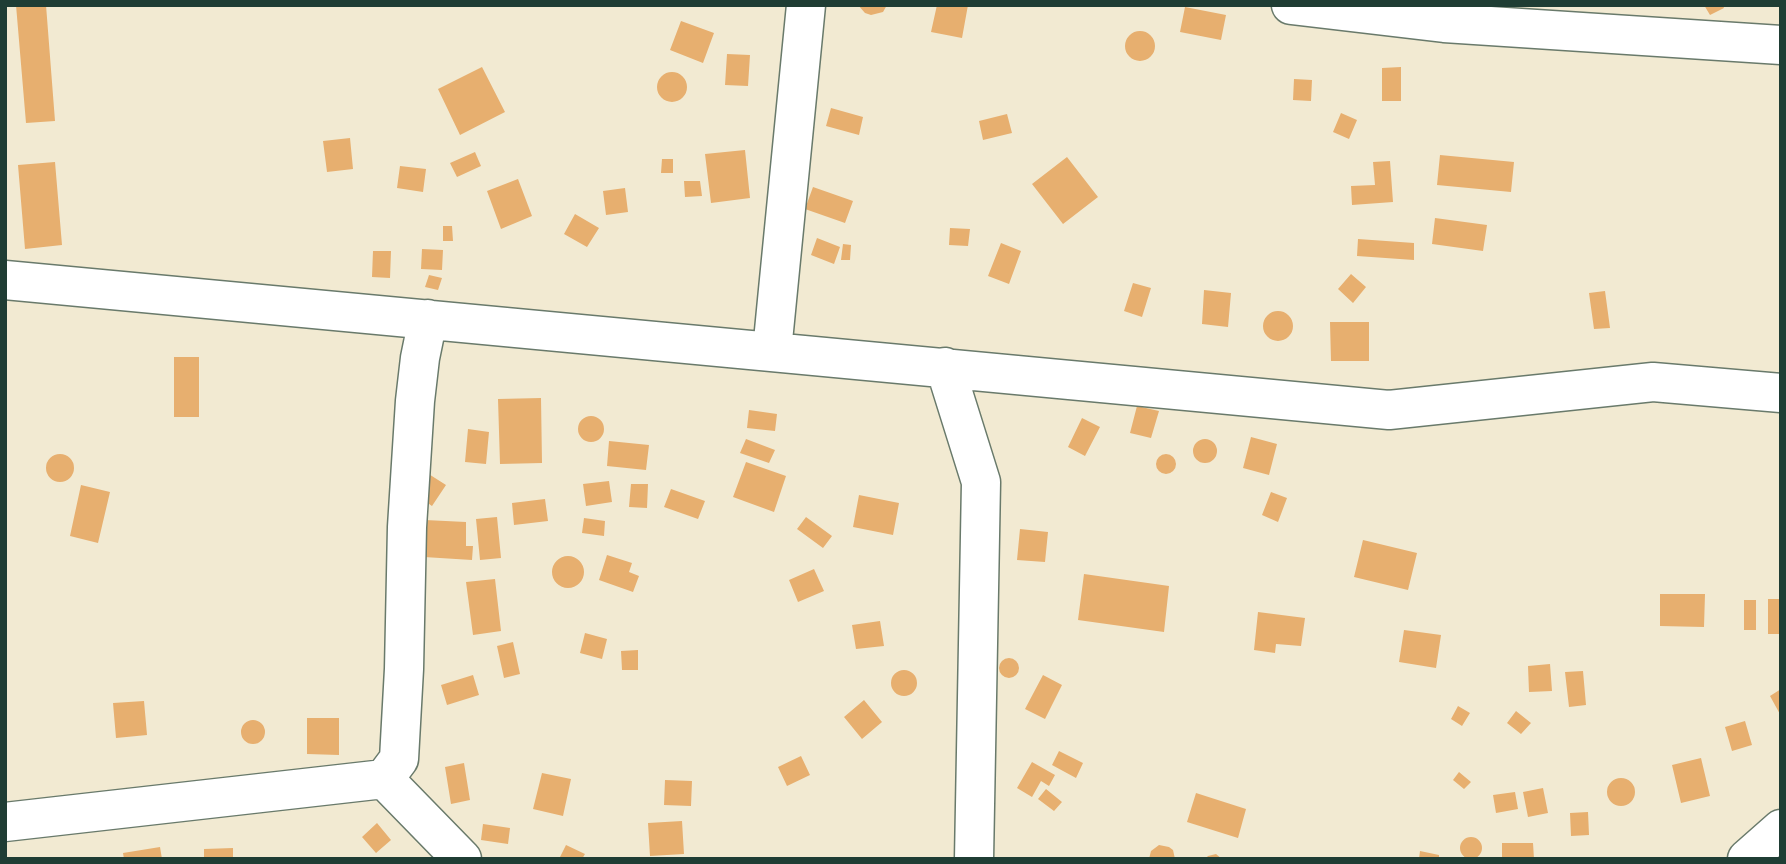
<!DOCTYPE html>
<html>
<head>
<meta charset="utf-8">
<style>
  body { margin:0 }
  #map { position:relative; width:1786px; height:864px; overflow:hidden; background:#f2ead2; font-family:Dekko,sans-serif }
  canvas { display:block }
  .frame { position:absolute; inset:0; border:7px solid #1f3d34; pointer-events:none }
</style>
</head>
<body>
<div id="map">
<canvas width="1786" height="864"></canvas>
<div class="frame"></div>
</div>
<script>
const ctx = document.querySelector('canvas').getContext('2d');
ctx.lineJoin = 'round';
function fill(path, color) { ctx.fillStyle = color; ctx.fill(path, 'evenodd'); }
function stroke(path, color, width, dash) { ctx.strokeStyle = color; ctx.lineWidth = width; ctx.lineCap = dash ? 'butt' : 'round'; ctx.setLineDash(dash || []); ctx.stroke(path); }
fill(new Path2D(`
  M16,5H46L55,121L26,123Z
  M858,5H887L883,12L871,15L865,13Z
  M937,5H968L962,38L931,32Z
  M1704,5H1723L1724,8L1710,15Z
  M1185,7L1226,15L1221,40L1180,32Z
  M681,21L714,33L703,63L670,50Z
  M1125 46a15 15 0 1 1 30 0a15 15 0 1 1-30 0Z
  M727,54L750,55L748,86L725,85Z
  M482,67L505,112L460,135L438,89Z
  M1401,67V101H1382V68Z
  M657 87a15 15 0 1 1 30 0a15 15 0 1 1-30 0Z
  M1294,79L1312,80L1311,101L1293,100Z
  M831,108L863,117L859,135L826,126Z
  M1341,113L1357,120L1349,139L1333,132Z
  M1007,114L1012,133L983,140L979,121Z
  M350,138L353,169L327,172L323,141Z
  M745,150L750,198L711,203L705,154Z
  M475,152L481,166L457,177L450,163Z
  M1440,155L1514,162L1511,192L1437,185Z
  M1067,157L1098,197L1063,224L1032,184Z
  M662,159H673V173H661Z
  M1390,161L1393,202L1352,205L1351,186L1375,185L1373,162Z
  M55,162L62,245L25,249L18,165Z
  M400,166L426,169L423,192L397,188Z
  M518,179L532,216L501,229L487,191Z
  M684,181H700L702,196L685,197Z
  M813,187L853,201L845,223L805,209Z
  M625,188L628,212L606,215L603,191Z
  M575,214L599,228L587,247L564,234Z
  M1435,218L1487,225L1483,251L1432,244Z
  M443,226H452L453,241H443Z
  M950,228L970,229L968,246L949,245Z
  M817,238L840,247L834,264L811,255Z
  M1358,239L1414,243V260L1357,256Z
  M1001,243L1021,251L1009,284L988,276Z
  M843,244L851,245L850,260H841Z
  M422,249L443,250L442,270L421,269Z
  M373,251H391L390,278L372,277Z
  M1351,274L1366,287L1353,303L1338,289Z
  M429,275L442,278L438,290L425,287Z
  M1133,283L1151,288L1142,317L1124,311Z
  M1204,290L1231,293L1228,327L1202,324Z
  M1605,291L1610,328L1594,329L1589,293Z
  M1263 326a15 15 0 1 1 30 0a15 15 0 1 1-30 0Z
  M1330,322H1369V361H1331Z
  M174,357H199V417H174Z
  M541,398L542,463L500,464L498,399Z
  M1137,406L1159,411L1151,438L1130,433Z
  M749,410L777,414L775,431L747,428Z
  M578 429a13 13 0 1 1 26 0a13 13 0 1 1-26 0Z
  M1082,418L1100,427L1085,456L1068,447Z
  M468,429L489,432L486,464L465,462Z
  M1251,437L1277,444L1269,475L1243,468Z
  M1193 451a12 12 0 1 1 24 0a12 12 0 1 1-24 0Z
  M746,439L775,450L769,463L740,453Z
  M609,441L649,445L646,470L607,466Z
  M1156 464a10 10 0 1 1 20 0a10 10 0 1 1-20 0Z
  M46 468a14 14 0 1 1 28 0a14 14 0 1 1-28 0Z
  M746,462L786,476L774,512L733,497Z
  M424,471L446,485L432,506L410,491Z
  M609,481L612,502L586,506L583,484Z
  M631,484H648L647,508L629,507Z
  M81,485L110,492L98,543L70,536Z
  M671,489L705,501L698,519L664,507Z
  M1271,492L1287,498L1278,522L1262,515Z
  M859,495L899,503L893,535L853,527Z
  M545,499L548,521L514,525L512,503Z
  M497,517L501,558L480,560L476,519Z
  M806,517L832,536L823,548L797,529Z
  M584,518L605,521L604,536L582,533Z
  M425,520L466,522V546H473L472,560L424,557Z
  M1020,529L1048,532L1045,562L1017,560Z
  M1363,540L1417,553L1408,590L1354,577Z
  M607,555L632,563L629,572L639,576L633,592L599,580Z
  M552 572a16 16 0 1 1 32 0a16 16 0 1 1-32 0Z
  M814,569L824,591L798,602L789,580Z
  M1084,574L1169,586L1164,632L1078,620Z
  M495,579L501,631L473,635L466,582Z
  M1660,594H1705L1704,627L1660,626Z
  M1768,599H1781V634H1768Z
  M1744,600H1756V630H1744Z
  M1258,612L1305,618L1301,646L1276,644L1275,653L1254,650Z
  M880,621L884,646L856,649L852,625Z
  M1404,630L1441,635L1436,668L1399,662Z
  M585,633L607,639L602,659L580,653Z
  M513,642L520,674L504,678L497,646Z
  M638,650V670H622L621,651Z
  M999 668a10 10 0 1 1 20 0a10 10 0 1 1-20 0Z
  M1550,664L1552,691L1529,692L1528,666Z
  M891 683a13 13 0 1 1 26 0a13 13 0 1 1-26 0Z
  M1583,671L1586,705L1569,707L1565,672Z
  M473,675L479,695L447,705L441,685Z
  M1043,675L1062,685L1045,719L1025,709Z
  M1781,689V716L1770,696Z
  M864,700L882,722L862,739L844,717Z
  M144,701L147,735L116,738L113,703Z
  M1458,706L1470,713L1462,726L1451,719Z
  M1516,711L1531,723L1521,734L1507,723Z
  M307,718H339V755L307,754Z
  M241 732a12 12 0 1 1 24 0a12 12 0 1 1-24 0Z
  M1745,721L1752,745L1732,751L1725,727Z
  M1059,751L1083,763L1076,778L1052,765Z
  M801,756L810,775L787,786L778,767Z
  M1701,758L1710,796L1681,803L1672,765Z
  M1032,762L1055,775L1049,786L1041,781L1032,797L1017,788Z
  M464,763L470,800L451,804L445,767Z
  M1459,772L1471,782L1464,789L1453,780Z
  M542,773L571,779L563,816L533,809Z
  M1607 792a14 14 0 1 1 28 0a14 14 0 1 1-28 0Z
  M665,780L692,781L691,806L664,805Z
  M1543,788L1548,813L1528,817L1523,792Z
  M1046,789L1062,802L1054,811L1038,799Z
  M1515,792L1518,809L1496,813L1493,795Z
  M1196,793L1246,809L1238,838L1187,822Z
  M1588,812L1589,835L1571,836L1570,813Z
  M682,821L684,854L650,856L648,823Z
  M377,823L391,840L376,853L362,837Z
  M483,824L510,828L508,844L481,840Z
  M1460 848a11 11 0 1 1 22 0a11 11 0 1 1-22 0Z
  M1502,843H1533L1534,859H1502Z
  M566,845L585,854L582,859H559Z
  M1159,845L1169,847L1173,850L1175,859H1149L1151,851Z
  M160,847L162,859H124L123,853Z
  M233,848V859H204V849Z
  M1420,851L1439,855V859H1419Z
  M1216,854L1222,859H1205L1208,856Z`), '#e7af6f');
const minor = new Path2D(`
  M1291,5L1444,23L1781,45
  M5,280L1389,410L1653,382L1781,393
  M772,351L806,5
  M945,367L981,482L974,859
  M384,779L399,759L404,669L407,527L415,401L420,358L428,319
  M5,822L384,779L462,859
  M1747,859L1781,829`);
stroke(minor, '#697a6b', 41);
stroke(minor, '#fff', 38);
</script>
</body>
</html>
